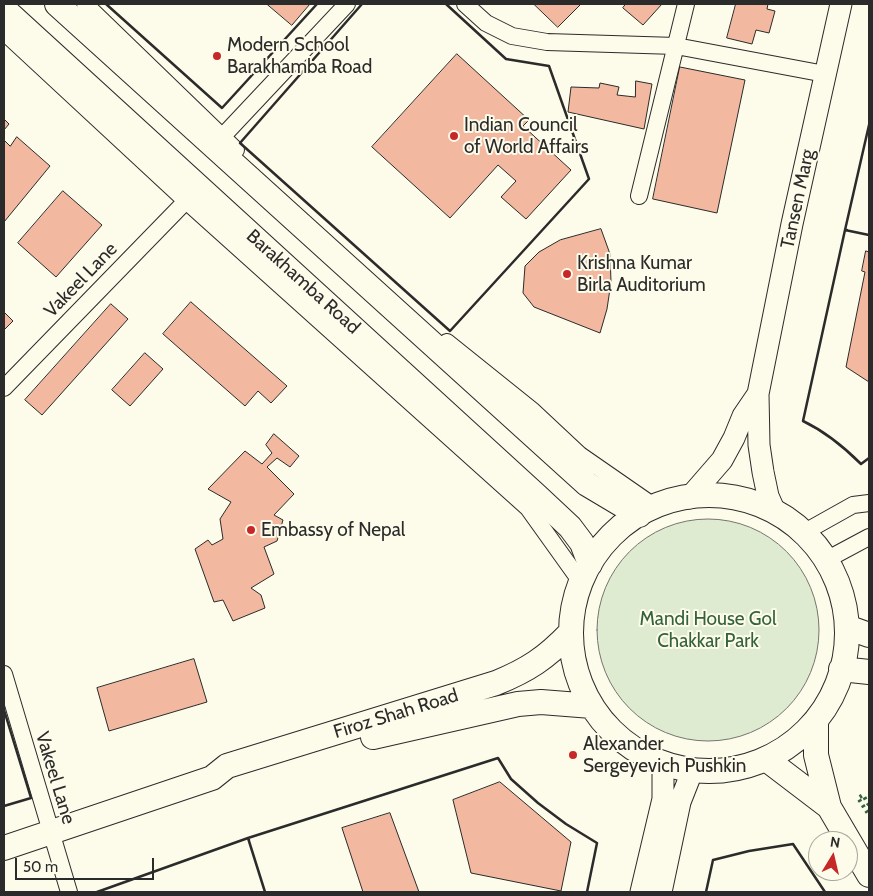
<!DOCTYPE html>
<html>
<head>
<meta charset="utf-8">
<style>
  body { margin:0 }
  #map { position:relative; width:873px; height:896px; overflow:hidden; background:#fdfbea; font-family:Cabin,sans-serif }
  canvas { display:block }
  .frame { position:absolute; inset:0; border:5px solid #2b2b2b; pointer-events:none }
  .north { position:absolute; left:808px; top:831px; width:50px; height:50px; box-sizing:border-box; background:#fdfbea; border:1px solid #a9a89e; border-radius:50%; rotate:9deg; font-size:14px; font-weight:700; line-height:20px; text-align:center; color:#2b2b2b }
  .north::after { content:''; display:block; margin:auto; width:18px; height:22px; background:#c62828; clip-path:polygon(50% 0,100% 100%,50% 72%,0 100%) }
  .scale { position:absolute; left:15px; top:858px; width:139px; height:22px; box-sizing:border-box; border:2px solid #2b2b2b; border-top:0; padding-left:6px; font-size:15px; line-height:18px; white-space:nowrap; color:#2b2b2b; -webkit-text-stroke:4px #fdfbea; paint-order:stroke }
</style>
</head>
<body>
<div id="map">
<canvas width="873" height="896"></canvas>
<div class="frame"></div>
<div class="north">N</div>
<div class="scale">50 m</div>
</div>
<script>
const ctx = document.querySelector('canvas').getContext('2d');
ctx.lineJoin = 'round';
function fill(path, color) { ctx.fillStyle = color; ctx.fill(path, 'evenodd'); }
function stroke(path, color, width, dash) { ctx.strokeStyle = color; ctx.lineWidth = width; ctx.lineCap = dash ? 'butt' : 'round'; ctx.setLineDash(dash || []); ctx.stroke(path); }
function label(font, color, halo, rows, align = 'center') {
  ctx.font = font + ' Cabin,sans-serif'; ctx.lineWidth = 4; ctx.setLineDash([]); ctx.textBaseline = 'middle'; ctx.strokeStyle = halo; ctx.fillStyle = color; for (const [text, x, y, turn = 0] of rows) {
    ctx.save(); ctx.translate(x, y); ctx.rotate((+turn || 0) * Math.PI / 180); ctx.textAlign = isNaN(turn) ? turn : align; if (halo) ctx.strokeText(text, 0, 0); ctx.fillText(text, 0, 0); ctx.restore();
  }
}
const green = new Path2D(`
  M597 630a111 111 0 1 1 222 0a111 111 0 1 1-222 0Z`);
fill(green, '#deebd1');
stroke(green, '#74746e', 1);
const building = new Path2D(`
  M267,4H310L292,25Z
  M534,4H581L558,27Z
  M626,4H662L643,25L623,8Z
  M736,4H768L767,9L775,11L769,33L756,30L752,44L727,38Z
  M457,54L529,120L523,126L571,170L526,219L501,197L516,181L498,165L450,218L372,147Z
  M680,67L745,80L717,213L653,199Z
  M636,81L652,84L644,129L568,112L571,87L599,88L600,83L619,87L617,95L635,97Z
  M4,119L9,124L4,130Z
  M17,137L50,166L4,222V140L10,146Z
  M63,191L102,225L56,277L18,243Z
  M601,229L610,254L611,282L607,309L600,333L534,307L523,293L525,266L539,252L560,240Z
  M866,251L869,252V382L846,367L865,272L862,271Z
  M191,302L287,386L271,403L258,391L245,406L163,334Z
  M111,304L128,319L42,415L25,400Z
  M4,312L13,321L4,330Z
  M145,353L163,369L130,406L112,390Z
  M274,434L299,456L290,467L277,458L267,467L294,494L274,515L283,520L277,541L264,547L274,574L251,588L261,595L265,608L233,621L223,600L214,602L195,549L208,540L212,545L223,539L220,519L231,502L208,489L245,451L262,464L272,453L266,445Z
  M194,659L207,702L109,731L97,688Z
  M500,782L571,842L561,891L471,873L453,800Z
  M390,813L419,892H363L342,828Z`);
fill(building, '#f2b8a0');
stroke(building, '#2b2b2b', 1);
const minor = new Path2D(`
  M85,4L236,150
  M465,4L486,23L512,36L547,42L676,46L825,74
  M4,32L186,201L528,508L581,582
  M222,137L347,4
  M639,196L686,4
  M447,342L533,411L580,455L655,507
  M4,388L186,201
  M803,533L853,505L869,503
  M826,560L869,537
  M4,674L69,892`);
const tertiary = new Path2D(`
  M689,498L722,460L734,438L743,416L758,394
  M775,512L768,496L763,472L759,445L758,394L792,224L841,4
  M641,892L663,799V763
  M661,892L680,802L693,769`);
const secondary = new Path2D(`
  M57,4L587,484L639,515
  M4,9L537,496L570,527L582,543L590,564
  M571 633a138 138 0 1 1 276 0a138 138 0 1 1-276 0Z
  M847,627L869,635
  M841,669L869,672
  M816,721V755L829,807L869,875
  M373,737L518,704L541,702L592,706
  M766,759L829,807
  M4,848L212,778L227,766L496,683C528,670 546,658 570,633`);
stroke(minor, '#2b2b2b', 18);
stroke(tertiary, '#2b2b2b', 23);
stroke(secondary, '#2b2b2b', 26);
stroke(minor, '#fdfbea', 16);
stroke(tertiary, '#fdfbea', 21);
stroke(secondary, '#fdfbea', 24);
stroke(new Path2D(`
  M869,805L863,795L858,798L869,815`), '#34623c', 4, [2.5, 4]);
stroke(new Path2D(`
  M106,4L222,108L317,4
  M362,4L240,143L450,331L589,179L549,66L506,59L446,4
  M847,230H845L869,125
  M869,235L845,230L803,421C826,432 843,446 861,464L869,458
  M4,710L31,798L4,806
  M97,892L248,838L249,840
  M265,892L248,838L498,758L511,779L538,803L566,824L597,843L587,892
  M706,892L713,860L749,851L793,844L825,892`), '#2b2b2b', 2.5);
for (const [x, y, r, color] of [
  [217,56,5,"#c62828"],
  [454,136,5,"#c62828"],
  [567,274,5,"#c62828"],
  [251,530,5,"#c62828"],
  [573,755,5,"#c62828"]
]) { const dot = new Path2D(); dot.arc(x, y, r, 0, 2 * Math.PI); ctx.fillStyle = color; ctx.fill(dot); stroke(dot, '#fdfbea', 2); }
label('19px', '#2b2b2b', '#fdfbea', [
  ["Modern School",227,45],
  ["Barakhamba Road",227,67],
  ["Indian Council",464,125],
  ["of World Affairs",464,147],
  ["Krishna Kumar",577,263],
  ["Birla Auditorium",577,285],
  ["Embassy of Nepal",261,530],
  ["Alexander",583,744],
  ["Sergeyevich Pushkin",583,766]
], 'left');
label('19px', '#2b2b2b', '#fdfbea', [
  ["Tansen Marg",798,199,-78],
  ["Vakeel Lane",81,280,-46],
  ["Barakhamba Road",303,282,42],
  ["Firoz Shah Road",396,714,-17],
  ["Vakeel Lane",55,778,73]
]);
label('19px', '#34623c', '#fdfbea', [
  ["Mandi House Gol",708,619],
  ["Chakkar Park",708,641]
]);
</script>
</body>
</html>
